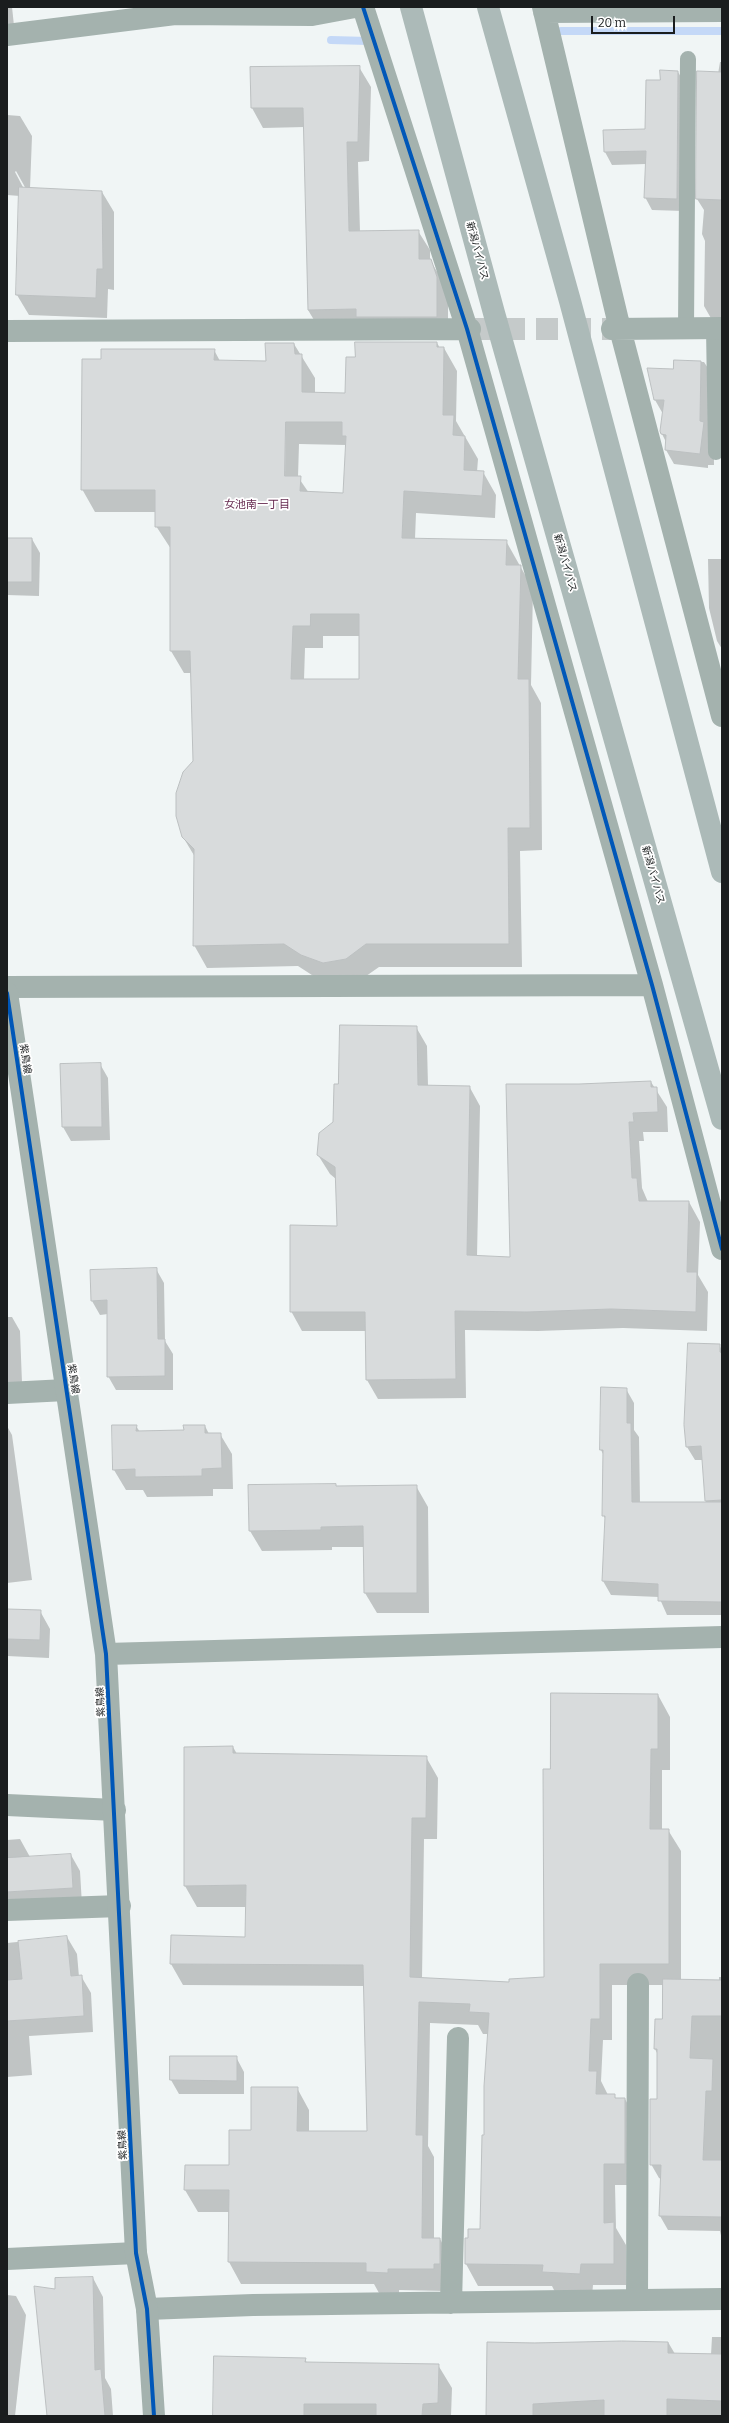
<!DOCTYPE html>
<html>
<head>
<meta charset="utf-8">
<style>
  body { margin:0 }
  #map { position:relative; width:729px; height:2423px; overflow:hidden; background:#f0f5f5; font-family:Bitter,serif }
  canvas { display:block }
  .frame { position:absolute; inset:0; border:8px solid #1a1d1e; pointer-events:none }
  .scale { position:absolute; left:591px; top:16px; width:84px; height:18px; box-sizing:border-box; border:2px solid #1a1d1e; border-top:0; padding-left:5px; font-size:12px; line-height:14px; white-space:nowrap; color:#1a1d1e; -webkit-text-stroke:3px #fff; paint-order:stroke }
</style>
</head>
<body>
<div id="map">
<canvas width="729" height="2423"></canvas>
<div class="frame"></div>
<div class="scale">20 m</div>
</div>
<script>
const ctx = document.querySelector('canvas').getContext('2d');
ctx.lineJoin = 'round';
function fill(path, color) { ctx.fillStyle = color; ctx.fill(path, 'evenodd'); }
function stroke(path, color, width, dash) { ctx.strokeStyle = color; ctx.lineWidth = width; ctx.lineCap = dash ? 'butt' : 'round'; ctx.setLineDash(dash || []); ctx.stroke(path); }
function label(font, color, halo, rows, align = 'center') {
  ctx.font = font + ' Bitter,"Noto Sans JP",serif'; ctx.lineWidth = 3.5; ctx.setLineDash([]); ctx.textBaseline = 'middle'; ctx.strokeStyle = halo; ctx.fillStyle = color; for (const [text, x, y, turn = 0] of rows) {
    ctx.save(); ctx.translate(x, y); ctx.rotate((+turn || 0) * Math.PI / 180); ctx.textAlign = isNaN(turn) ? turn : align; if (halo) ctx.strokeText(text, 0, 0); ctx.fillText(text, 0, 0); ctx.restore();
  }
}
fill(new Path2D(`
  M7,7H12L15,35L7,36Z
  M720,62H722V320H712L704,306L705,241L702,234L704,210L697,199Z
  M359,67L371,87L369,161L358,162L360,232L418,231L430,250V260L442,280L448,297V336L320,330L308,310L305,127L263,128L252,108V68Z
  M678,72L685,84L684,211L652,210L645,197L646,164L612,165L605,152L604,131L646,130L661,81Z
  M7,115L20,116L32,136L30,189L102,192L114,212V290L108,289L107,318L29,315L17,295L20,196L7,195ZM16,171L26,189H24L15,172Z
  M437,343L440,348H444L457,371L456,421L478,459L477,472H483L496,495L495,518L416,513L415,539L506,541L533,589L531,685L541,703L542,850L520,851L522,967H379L359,981L315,977L298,966L207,968L194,945L195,857L183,837L194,761L192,673H184L171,651V549L156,526V512H95L82,489L214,350L220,361L267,362L294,344L315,378V393L346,394L356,358ZM299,444L347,445L344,494L309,493L298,477ZM323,636H360V680H304L305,648H323Z
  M675,361L704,362L713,376L714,465H708V468L674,464L666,450V442L662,434L663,414L655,400L674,370Z
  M7,539H32L40,553L39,596L7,595Z
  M708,559H722V649L717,641L709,608Z
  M416,1027L427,1046L428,1086H469L480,1106L477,1257L511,1258L579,1085L651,1082L667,1107L668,1132H643L644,1141H639L642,1188L648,1202H689L700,1222L698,1275L708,1292L707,1331L623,1328L538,1331L465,1330L466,1398L378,1399L367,1380L366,1331H302L291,1311L338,1227L336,1179L330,1174L318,1155L334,1122L339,1085Z
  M100,1064L108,1078L110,1140L71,1141L63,1127Z
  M156,1269L164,1283L165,1341L173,1354V1390H116L108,1376V1314L100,1315L92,1301Z
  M7,1317H12L20,1331L22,1383L7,1384Z
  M719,1345L722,1350V1615H667L659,1597L611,1595L603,1581L606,1520L603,1515L604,1456L601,1450L626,1389L634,1403V1430L639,1437L640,1503H706L703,1460H695L687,1447Z
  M7,1426L12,1435L32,1580L7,1583Z
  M136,1426L140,1432L185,1431L205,1426L209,1434H220L232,1454L233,1489H213V1496L147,1497L143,1490H126L114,1470Z
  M416,1486L428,1507L429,1613H377L365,1593V1547H332V1550L262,1551L250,1531Z
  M7,1610L40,1611L50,1629L49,1658L7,1656Z
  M658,1695L670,1717V1770H662V1830H668L681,1851V1981H719V1977H722V2240L720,2231L668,2230L660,2216L661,2179L659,2178L651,2164L658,2100V2055L655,2049L663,2020L664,1985H612V2040H603L601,2081L608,2095H614L616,2099H625L637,2121V2185H615L616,2228L626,2245V2285H593L592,2296L556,2294L552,2286H478L466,2264V2239L481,2230L488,2034H483L478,2025L430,2023L428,2146L434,2157V2239H440L452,2261L446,2291L399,2290V2294L379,2293L374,2284H241L229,2262V2212H198L185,2190L186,2166H230L297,2088L309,2110V2132H368L365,1986L183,1985L171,1964L246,1938L247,1907H197L185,1886L233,1747L237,1754L426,1757L438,1778L437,1839H424L422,1979L510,1983L545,1978L551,1770Z
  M20,1839L30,1857L71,1855L80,1871L82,1905L7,1909V1840Z
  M67,1937L77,1954L79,1977L81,1976L91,1993L93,2032L29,2036L32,2075L7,2077V1943Z
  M236,2057L244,2072V2094H179L171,2080Z
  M93,2278L103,2297L105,2378L111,2389L113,2416H48L56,2290Z
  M7,2295L16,2296L26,2315L15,2416H7Z
  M712,2337H722V2416H487L488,2343L668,2342L675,2354L711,2355Z
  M305,2359L307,2363L438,2365L452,2388L451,2416H214Z`), '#0003');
stroke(new Path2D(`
  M561,31H722
  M331,40L368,41`), '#c4d8f7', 8);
const building = new Path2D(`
  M360,66L358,142H347L349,231L419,230V259H431L437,277V317H356V309L308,310L303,108H251L250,67Z
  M660,70L678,71L677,199L644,198L646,151L604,152L603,130L645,129L646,80H660Z
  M697,71L722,72V200L696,199Z
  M19,187L102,191L103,269H97L96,298L16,295Z
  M355,342H437V347H444L443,415H454L453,435L465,436L464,470L484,471L482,496L404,491L402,538L507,540L506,565H521L518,679H529L530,828H508L509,944H366L346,959L323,963L301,955L284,944L193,946L194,849L182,837L176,816V793L183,772L193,761L190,651H170V527H155V490H81L82,359H101V349H215L214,360L266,361L265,343H294L295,354H302V392L345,393L346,357H355ZM286,422H342V436H346L343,493L300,491L301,476H285ZM311,614H359V679H291L293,626H310Z
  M674,360L701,361L700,421L704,422L700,454L665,450L666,435L661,434L660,431L664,400H654L647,368L673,369Z
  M7,538H32V582H7Z
  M340,1025L417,1026L418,1085L470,1086L467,1255L510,1257L506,1084H579L651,1081V1087H657L658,1112L633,1113L634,1122H629L632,1178H637L639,1201H689L687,1272H697L696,1312L611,1309L527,1312L455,1311L456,1379L366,1380L365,1312H290V1225L337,1226L335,1167L317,1155L319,1133L333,1122L334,1084H338Z
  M101,1063L102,1127H62L60,1064Z
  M157,1268L158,1339H165V1376L107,1377V1300L91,1301L90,1270Z
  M688,1343L720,1344V1352L722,1353V1500L705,1501L701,1446L686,1447L684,1425Z
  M601,1387L627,1388V1423H631L632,1502H722V1602L658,1601V1584L602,1581L605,1516H602L603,1450H600Z
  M112,1425H137L136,1431L184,1430L183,1425H205V1433H221L222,1468L202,1469V1476L135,1477V1469L113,1470Z
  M336,1484V1486L417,1485V1593H364L363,1526L321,1527V1530L249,1531L248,1485Z
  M7,1609L41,1610L40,1640L7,1639Z
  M551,1693L658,1694V1749H651L650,1829H669V1964H600V2019H591L589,2071H597L596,2094H615V2098H625V2164H604V2223L614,2222V2264H581L580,2274L542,2272L543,2265L465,2264V2238H468V2229H480L482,2135H484V2086L489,2013L469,2012L470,2004L419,2002L416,2135H423L422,2238H440V2264H434V2269H388V2273L366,2272V2263L228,2262L229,2190H184L185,2165H229V2130H251V2087H298L297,2131H367L363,1965L170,1964L171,1935L245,1937L246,1885L184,1886V1747L233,1746V1753L427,1756L426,1818H412L410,1977L509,1982V1979L544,1977L543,1769H550Z
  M71,1854L73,1888L7,1892V1858Z
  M67,1936L71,1976L82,1975L84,2016L7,2021V1980L22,1979L18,1941Z
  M663,1979L722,1980V2016H692L690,2058L713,2059L712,2091H706L703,2160H722V2217L659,2216L661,2165H650V2099H657V2049H654L655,2019H662Z
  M170,2056H237V2081L170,2080Z
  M93,2277L95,2370L101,2369L105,2416H47L34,2286L55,2289V2278Z
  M622,2341L668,2342V2353L722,2354V2401L667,2399V2416H604V2400L533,2404V2416H486L487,2342L534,2343Z
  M214,2356L306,2358L305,2362L439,2364L438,2403L423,2404L422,2416H376V2404H304V2416H213Z`);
fill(building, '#d8dbdc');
stroke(building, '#bcc0c1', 1);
stroke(new Path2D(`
  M470,329H612`), '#c5caca', 22, [22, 11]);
stroke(new Path2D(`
  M686,328L688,59
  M714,328L716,452`), '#a4b2ae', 16);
stroke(new Path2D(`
  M363,7L467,329L652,985L722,1249
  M543,7L620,329L722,716
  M544,12L722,11
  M7,35L175,14L312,15L355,7
  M612,329L722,328
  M7,331L470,329
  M7,987L652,985
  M7,1393L66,1390
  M7,1805L115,1810
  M7,1910L120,1906
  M7,2259L136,2253
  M637,2300L638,1984
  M451,2303L458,2038
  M147,2309L253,2305L722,2299`), '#a4b2ae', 22);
stroke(new Path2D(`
  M7,993L106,1654L136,2253L147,2309L154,2416
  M106,1654L722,1637`), '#a4b2ae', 22);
stroke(new Path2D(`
  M411,7L494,313L722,1119
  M488,7L570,301L722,872`), '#acbab8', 22);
stroke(new Path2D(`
  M363,7L467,329L652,985L722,1249
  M7,993L106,1654L136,2253L147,2309L154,2416`), '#0057b8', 4);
label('10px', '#1a1d1e', '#fff', [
  ["新潟バイパス",477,251,75],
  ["新潟バイパス",565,563,74],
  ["新潟バイパス",653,875,74],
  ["紫鳥線",25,1059,81],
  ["紫鳥線",73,1379,81],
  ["紫鳥線",101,1702,-93],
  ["紫鳥線",123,2145,-93]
]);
label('11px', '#662a50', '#fff', [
  ["女池南一丁目",257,505]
]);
</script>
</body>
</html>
